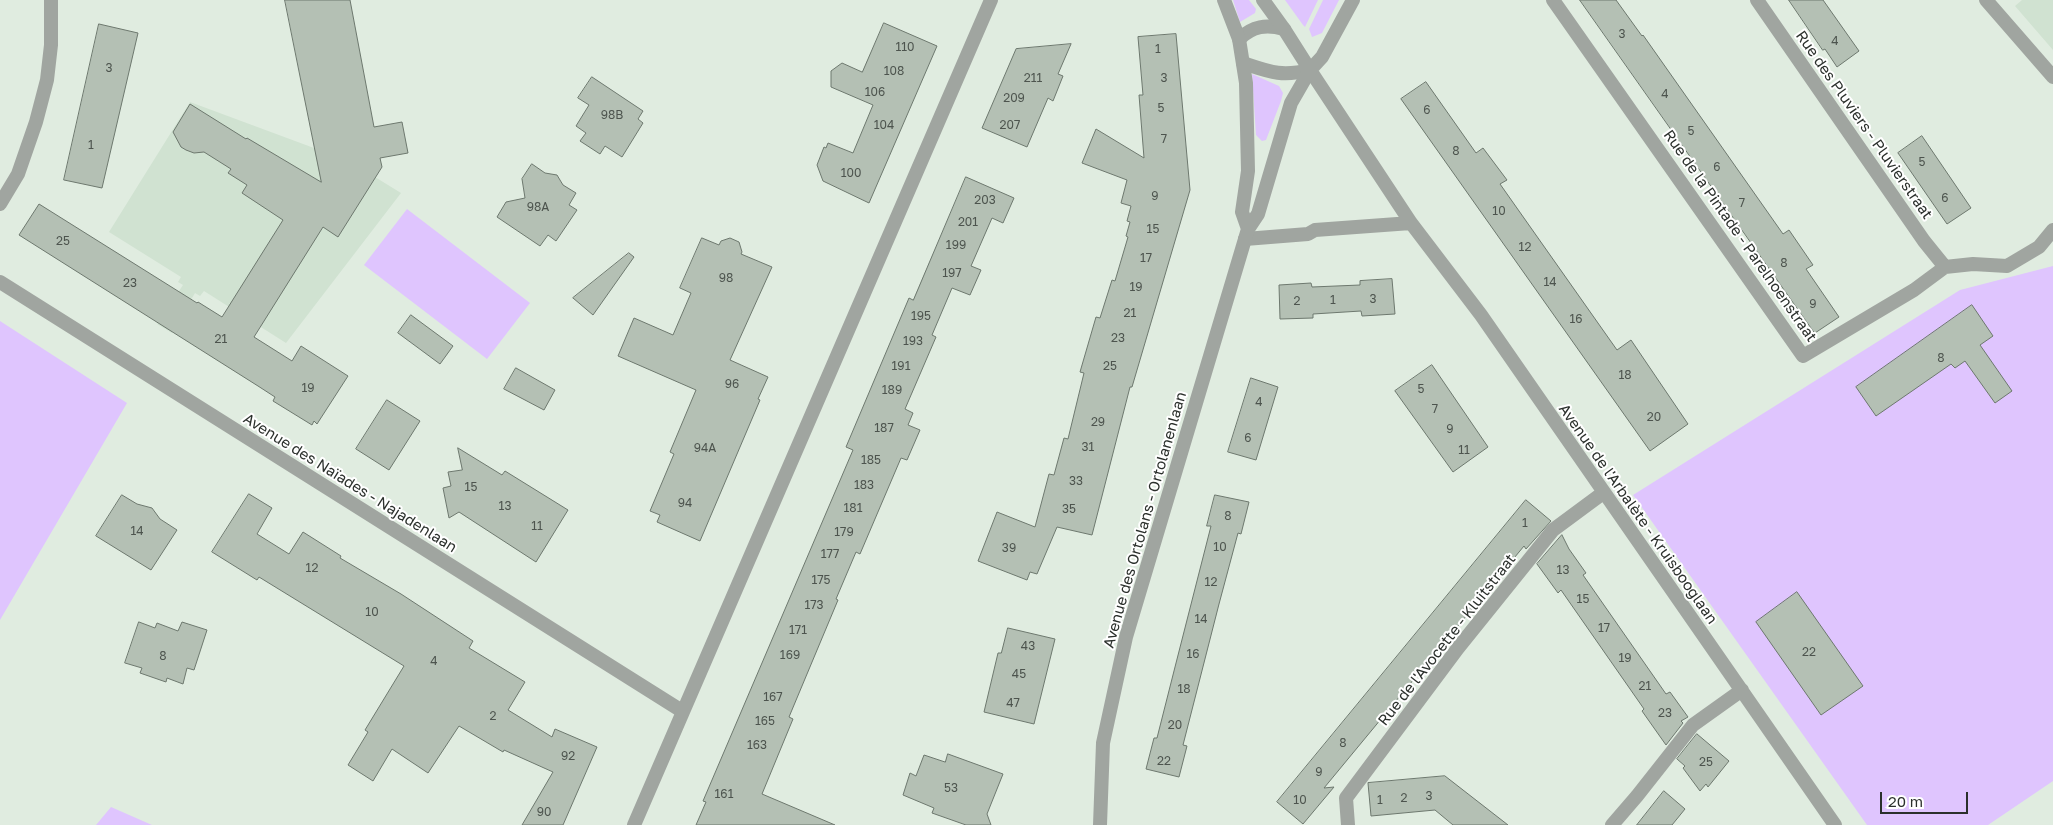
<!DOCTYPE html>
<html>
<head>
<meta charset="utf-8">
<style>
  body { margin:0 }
  #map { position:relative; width:2053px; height:825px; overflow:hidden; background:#e0ece0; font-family:"Golos Text",sans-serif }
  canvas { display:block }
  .scale { position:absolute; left:1880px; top:792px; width:88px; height:22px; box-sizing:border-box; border:2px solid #2b302c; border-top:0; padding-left:6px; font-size:15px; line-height:18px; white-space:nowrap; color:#2b302c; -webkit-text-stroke:4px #fff; paint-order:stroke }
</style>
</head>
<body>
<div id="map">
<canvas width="2053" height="825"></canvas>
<div class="scale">20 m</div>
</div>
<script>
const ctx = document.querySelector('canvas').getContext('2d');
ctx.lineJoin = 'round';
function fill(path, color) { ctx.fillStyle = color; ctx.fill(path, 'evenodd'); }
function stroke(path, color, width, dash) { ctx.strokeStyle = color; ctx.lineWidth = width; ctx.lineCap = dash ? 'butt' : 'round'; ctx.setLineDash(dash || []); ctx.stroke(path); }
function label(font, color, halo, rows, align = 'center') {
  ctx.font = font + ' "Golos Text",sans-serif'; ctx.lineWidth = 4; ctx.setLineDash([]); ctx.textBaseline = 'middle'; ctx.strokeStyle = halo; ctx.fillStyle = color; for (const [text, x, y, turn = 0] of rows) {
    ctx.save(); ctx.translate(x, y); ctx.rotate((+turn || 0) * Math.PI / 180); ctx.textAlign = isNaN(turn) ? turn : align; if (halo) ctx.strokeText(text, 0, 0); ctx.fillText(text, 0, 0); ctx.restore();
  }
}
fill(new Path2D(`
  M2022,0H2053V50L2015,6Z
  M190,102L349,161L401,193L286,343L204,291L200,296L195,293L172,333L157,324L183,285L178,282L181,277L109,232Z`), '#d0e2d1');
fill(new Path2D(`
  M1233,0H1249L1256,9L1255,13L1240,22Z
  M1285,0H1318L1305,27L1303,25Z
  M1323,0H1339L1322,33L1312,37L1309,29Z
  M1252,74L1279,86L1283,93L1281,101L1266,140L1262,141L1256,135Z
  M407,209L530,303L487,359L364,265Z
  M2053,266V781L1988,825H1867L1633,495L1960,290Z
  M0,321L127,403L0,620Z
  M111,807L152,825H96Z`), '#dfc5fe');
const building = new Path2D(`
  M285,0H350L374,127L402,122L408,153L380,158L382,167L338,237L323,227L254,337L292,361L301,346L348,376L317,424L314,421L312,425L273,401L275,397L258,386L19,235L39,204L197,303L198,302L222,317L283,220L242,193L247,185L228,173L231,169L204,152L194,153L186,150L181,147L173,132L190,104L246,139L247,138L321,182Z
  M1580,0H1616L1642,36L1643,35L1783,234L1789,230L1813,265L1806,269L1839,317L1815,333Z
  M1789,0H1823L1859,51L1837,67L1825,49L1823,50Z
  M884,23L937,46L869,203L823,181L817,165L824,147L826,148L828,143L853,153L873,105L831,87V71L842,63L862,72Z
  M99,24L138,33L102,188L64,180Z
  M1176,34L1190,190L1132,387H1130L1092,535L1057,527L1037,574L1030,572L1027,580L978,561L997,512L1035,527L1049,474L1054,475L1064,438L1068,439L1084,373L1080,372L1096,317L1100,318L1112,280L1115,281L1128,237L1126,236L1130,222L1127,221L1131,206L1121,203L1127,180L1082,163L1096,129L1144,158L1139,95H1143L1138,37Z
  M1071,44L1058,74L1063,76L1053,101L1048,98L1027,147L982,128L1016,49Z
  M592,77L643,111L638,119L643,123L622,157L605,146L600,154L580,141L586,133L576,126L589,105L578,98Z
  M1426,82L1476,153L1483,148L1507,180L1500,184L1617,350L1631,340L1688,424L1650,451L1401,99Z
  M1922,136L1971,208L1947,224L1898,153Z
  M532,164L545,173L557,175L563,185L576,193L569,205L577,210L556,241L548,235L540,246L497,217L506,202L525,198L522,179Z
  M966,177L1014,198L1003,223L992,218L971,266L981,270L970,295L952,288L932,335L936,337L905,409L913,413L908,425L920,430L907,460L901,458L860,554L856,552L836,599L838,600L789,717L793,719L762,794L835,825H696L706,802L703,801L853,450L846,447L909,298L913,300Z
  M702,238L719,245L721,241L730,238L739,242L742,252L741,254L772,267L730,360L768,377L758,399L760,400L700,541L657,522L660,515L650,511L674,454L670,452L696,390L618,356L634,318L673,335L691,293L680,288Z
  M629,253L634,257L593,315L573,298Z
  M1392,279L1395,314L1362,316L1361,311L1313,314V318L1280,319L1279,285L1311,283L1312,287L1360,285V281Z
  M1972,305L1993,336L1980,345L2012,391L1995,403L1965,361L1955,368L1951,364L1876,416L1856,387Z
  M411,315L453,346L440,364L398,333Z
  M1432,365L1488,447L1453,472L1395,391Z
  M516,368L555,390L544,410L504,389Z
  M1251,378L1278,387L1256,460L1228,452Z
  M387,400L420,421L389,470L356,449Z
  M458,448L502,475L505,471L568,510L536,562L459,512L449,518L443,488L451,486L448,472L462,470Z
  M249,494L272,508L257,534L289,554L303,532L341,556L340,558L401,594L473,641L469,648L525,682L508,710L552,737L555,729L597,747L563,825H522L553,772L504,750L503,752L459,726L428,773L392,749L373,781L348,765L368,732L365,730L404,666L259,577L257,580L212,552Z
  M122,495L137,504L152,508L160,519L177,530L151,570L96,536Z
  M1215,495L1249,502L1241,534L1238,533L1219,604L1183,745L1187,746L1179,777L1146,769L1154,738H1157L1175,667L1211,526H1207Z
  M1526,500L1551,521L1526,549L1524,546L1324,788L1334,787L1303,824L1277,802Z
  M1562,535L1569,549L1586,573L1583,575L1666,694L1670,692L1688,717L1681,721L1683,723L1666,745L1642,711L1644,709L1561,590L1558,593L1537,564Z
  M1797,592L1863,686L1821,715L1756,622Z
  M139,622L155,628L157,623L178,631L182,622L207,630L194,670L187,668L183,684L167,678L166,682L140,673L142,668L125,663Z
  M1008,628L1055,639L1034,724L984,712L998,653H1001Z
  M1697,734L1729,761L1708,787L1706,784L1700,791L1683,768L1685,766L1677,759Z
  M948,754L1003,774L987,814L991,825H966L932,813L934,808L903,795L910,773L916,776L924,755L945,762Z
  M1445,776L1508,825H1453L1435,810L1371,816L1368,783Z
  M1664,791L1685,809L1672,825H1637Z`);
fill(building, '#b4c0b4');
stroke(building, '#6d786e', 1);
stroke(new Path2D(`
  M1553,0L1803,356L1914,290L1945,267
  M1757,0L1924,241L1945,267
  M1986,0L2053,77
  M1239,39C1253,26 1266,24 1284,29
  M1243,63C1270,72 1281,77 1310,70
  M1310,70L1411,223L1481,315L1835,825
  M1310,70L1322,57L1353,0
  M0,204L18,174L36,122L47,80L51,45V0
  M1245,239L1308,234L1315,230L1411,223
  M1945,267L1973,264L2007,266L2039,247L2053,230
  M0,282L682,711
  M634,825L991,0
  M1348,825L1346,798L1458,648L1553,530L1603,493
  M1612,825L1637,796L1693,725L1742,690`), '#a0a5a0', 14);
stroke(new Path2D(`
  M1224,0L1239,39L1246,83L1248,171L1242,212L1248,229
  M1100,825L1103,743L1126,637L1248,229L1258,214L1291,103L1310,70L1284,29L1263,0`), '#a0a5a0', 14);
label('12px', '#4d544e', null, [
  ["3",1622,34],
  ["4",1835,41],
  ["110",905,47],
  ["1",1158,49],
  ["3",109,68],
  ["108",894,71],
  ["211",1033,78],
  ["3",1164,78],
  ["106",875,92],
  ["4",1665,94],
  ["209",1014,98],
  ["5",1161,108],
  ["6",1427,110],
  ["98B",612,115],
  ["104",884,125],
  ["207",1010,125],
  ["5",1691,131],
  ["7",1164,139],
  ["1",91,145],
  ["8",1456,151],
  ["5",1922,162],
  ["6",1717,167],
  ["100",851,173],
  ["9",1155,196],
  ["6",1945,198],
  ["203",985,200],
  ["7",1742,203],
  ["98A",538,207],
  ["10",1499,211],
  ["201",968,222],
  ["15",1153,229],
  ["25",63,241],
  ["199",956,245],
  ["12",1525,247],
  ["17",1146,258],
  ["8",1784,263],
  ["197",952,273],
  ["98",726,278],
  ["14",1550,282],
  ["23",130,283],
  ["19",1136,287],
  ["3",1373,299],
  ["1",1333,300],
  ["2",1297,301],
  ["9",1813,304],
  ["21",1130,313],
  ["195",921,316],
  ["16",1576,319],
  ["23",1118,338],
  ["21",221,339],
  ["193",913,341],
  ["8",1941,358],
  ["191",901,366],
  ["25",1110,366],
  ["18",1625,375],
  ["96",732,384],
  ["19",308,388],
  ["5",1421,389],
  ["189",892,390],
  ["4",1259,402],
  ["7",1435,409],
  ["20",1654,417],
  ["29",1098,422],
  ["187",884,428],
  ["9",1450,429],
  ["6",1248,438],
  ["31",1088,447],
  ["94A",705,448],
  ["11",1464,450],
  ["185",871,460],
  ["33",1076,481],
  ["183",864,485],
  ["15",471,487],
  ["94",685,503],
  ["13",505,506],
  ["181",853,508],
  ["35",1069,509],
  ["8",1228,516],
  ["1",1525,523],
  ["11",537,526],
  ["14",137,531],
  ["179",844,532],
  ["10",1220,547],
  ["39",1009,548],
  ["177",830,554],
  ["12",312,568],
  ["13",1563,570],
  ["175",821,580],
  ["12",1211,582],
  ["15",1583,599],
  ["173",814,605],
  ["10",372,612],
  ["14",1201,619],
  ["17",1604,628],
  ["171",798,630],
  ["43",1028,646],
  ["22",1809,652],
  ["16",1193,654],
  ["169",790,655],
  ["8",163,656],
  ["19",1625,658],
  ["4",434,661],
  ["45",1019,674],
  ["21",1645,686],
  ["18",1184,689],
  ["167",773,697],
  ["47",1013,703],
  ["23",1665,713],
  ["2",493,716],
  ["165",765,721],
  ["20",1175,725],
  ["8",1343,743],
  ["163",757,745],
  ["92",568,756],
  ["22",1164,761],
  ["25",1706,762],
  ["9",1319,772],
  ["53",951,788],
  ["161",724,794],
  ["3",1429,796],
  ["2",1404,798],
  ["10",1300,800],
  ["1",1380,800],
  ["90",544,812]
]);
label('15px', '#2b302c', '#fff', [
  ["Rue des Pluviers - Pluvierstraat",1864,125,55],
  ["Rue de la Pintade - Parelhoenstraat",1740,236,55],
  ["Avenue des Naïades - Najadenlaan",350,483,32],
  ["Avenue de l'Arbalète - Kruisbooglaan",1638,514,55],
  ["Avenue des Ortolans - Ortolanenlaan",1145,520,-74],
  ["Rue de l'Avocette - Kluitstraat",1447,640,-52]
]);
</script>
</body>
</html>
